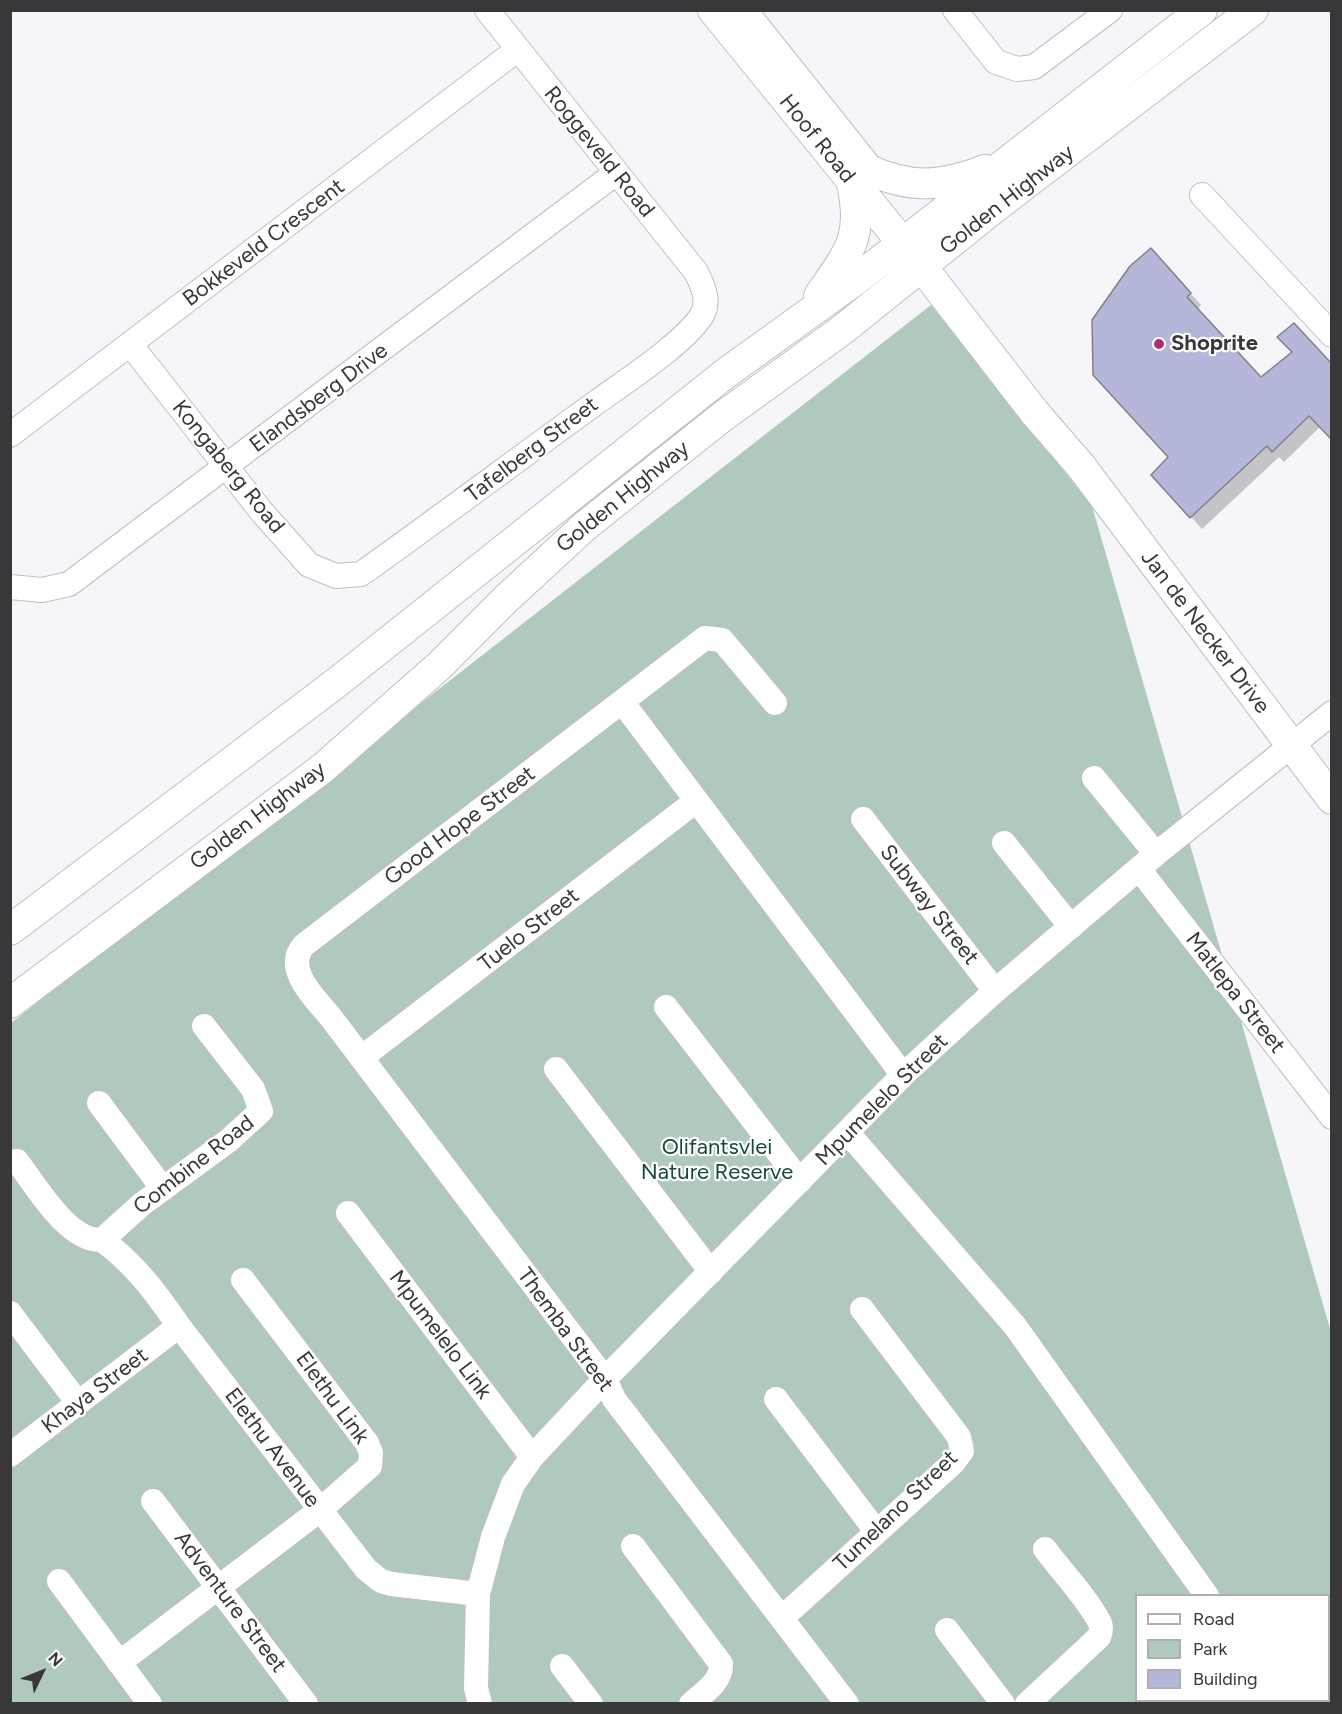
<!DOCTYPE html>
<html>
<head>
<meta charset="utf-8">
<style>
  body { margin:0 }
  #map { position:relative; width:1342px; height:1714px; overflow:hidden; background:#f6f5fa; font-family:Figtree,sans-serif }
  canvas { display:block }
  .frame { position:absolute; inset:0; border:12px solid #383739; pointer-events:none }
  .legend { position:absolute; left:1135px; top:1594px; width:195px; height:108px; box-sizing:border-box; background:#fff; border:2px solid #afafb0; margin:0; padding:8px 10px; list-style:none; font-size:18px; color:#383739 }
  .legend li { display:flex; align-items:center; gap:12px; height:30px }
  .legend b { width:30px; border:2px solid #afafb0 }
  .north { position:absolute; left:12px; top:1642px; width:60px; height:60px; -webkit-text-stroke:4px #fff; paint-order:stroke; rotate:47deg; font-size:16px; font-weight:700; line-height:24px; text-align:center; color:#383739 }
  .north::after { content:''; display:block; margin:auto; width:21px; height:27px; background:#383739; clip-path:polygon(50% 0,100% 100%,50% 72%,0 100%) }
</style>
</head>
<body>
<div id="map">
<canvas width="1342" height="1714"></canvas>
<div class="frame"></div>
<ul class="legend">
<li><b style="height:8px;background:#fff"></b>Road</li>
<li><b style="height:16px;background:#afcabd"></b>Park</li>
<li><b style="height:16px;background:#b4b6da"></b>Building</li>
</ul>
<div class="north">N</div>
</div>
<script>
const ctx = document.querySelector('canvas').getContext('2d');
ctx.lineJoin = 'round';
function fill(path, color) { ctx.fillStyle = color; ctx.fill(path, 'evenodd'); }
function stroke(path, color, width, dash) { ctx.strokeStyle = color; ctx.lineWidth = width; ctx.lineCap = dash ? 'butt' : 'round'; ctx.setLineDash(dash || []); ctx.stroke(path); }
function label(font, color, halo, rows, align = 'center') {
  ctx.font = font + ' Figtree,sans-serif'; ctx.lineWidth = 4.5; ctx.setLineDash([]); ctx.textBaseline = 'middle'; ctx.strokeStyle = halo; ctx.fillStyle = color; for (const [text, x, y, turn = 0] of rows) {
    ctx.save(); ctx.translate(x, y); ctx.rotate((+turn || 0) * Math.PI / 180); ctx.textAlign = isNaN(turn) ? turn : align; if (halo) ctx.strokeText(text, 0, 0); ctx.fillText(text, 0, 0); ctx.restore();
  }
}
fill(new Path2D(`
  M931,305L1092,506L1331,1332V1703L11,1704V1023ZM1136,1596H1328V1700H1136Z`), '#afcabd');
fill(new Path2D(`
  M1162,261L1201,305L1198,309L1261,379L1294,352V325L1321,426L1284,462L1279,457L1202,529L1153,475L1170,457Z`), '#0003');
const building = new Path2D(`
  M1151,248L1191,293L1187,297L1261,377L1292,352L1277,337L1294,323L1332,364V440L1309,416L1272,452L1267,446L1190,518L1151,475L1168,457L1093,375L1092,320L1130,266Z`);
fill(building, '#b4b6da');
stroke(building, '#808185', 1.5);
const minor = new Path2D(`
  M955,10L996,62L1017,69L1034,67L1110,10
  M1202,195L1332,335
  M130,344L261,511L309,565L336,576L361,574C441,517 518,459 597,402C623,383 686,342 702,315C710,301 703,286 696,272L487,10
  M10,435L517,50
  M10,587L42,590L69,584L616,173
  M623,703L903,1075
  M775,703L722,640L705,638L304,945C282,969 317,1000 332,1019L605,1379L614,1399L847,1704
  M1094,778L1156,854
  M863,819L995,991
  M1004,843L1071,927
  M1139,869L1332,1117
  M666,1007L800,1181
  M361,1058L696,801
  M556,1069L711,1272
  M99,1103L163,1189
  M848,1133L1015,1326L1207,1596
  M17,1161C36,1186 68,1242 102,1240
  M348,1213L532,1457
  M102,1240C135,1264 156,1293 179,1326L366,1569L381,1581L391,1584L478,1594
  M102,1240L142,1204L228,1141L261,1111L253,1089L204,1026
  M10,1313L78,1403
  M776,1399L876,1531
  M10,1455L179,1326
  M153,1501L306,1704
  M633,1546L721,1664C722,1682 703,1693 691,1704
  M59,1581L150,1704
  M783,1617L954,1462L962,1451L959,1437L862,1309
  M947,1630L1003,1704
  M119,1663L320,1510L370,1466L371,1453L367,1443L243,1280
  M562,1666L591,1704
  M1328,1682L1332,1681
  M1268,1700L1271,1704
  M480,1704L476,1688L478,1594L493,1537L513,1484L532,1457L605,1379L903,1075L995,991L1156,854L1332,713
  M1027,1704L1099,1637C1101,1632 1102,1628 1100,1623C1088,1599 1061,1571 1045,1549`);
const major = new Path2D(`
  M713,10L922,267L1035,413L1080,465L1332,799
  M741,10L863,163
  M867,169C910,189 941,187 985,170
  M819,296C849,252 865,237 851,180
  M10,930L340,680L726,373L858,278L1202,10
  M10,1003L323,768L439,666L507,598L585,526L722,417L842,330L994,208L1253,10`);
stroke(minor, '#bfbec3', 26);
stroke(major, '#bfbec3', 32);
stroke(minor, '#fff', 24);
stroke(major, '#fff', 30);
for (const [x, y, r, color] of [
  [1159,344,6,"#ae2c77"]
]) { const dot = new Path2D(); dot.arc(x, y, r, 0, 2 * Math.PI); ctx.fillStyle = color; ctx.fill(dot); stroke(dot, '#fff', 2); }
label('22px', '#383739', '#fff', [
  ["Hoof Road",817,139,51],
  ["Roggeveld Road",599,152,51],
  ["Golden Highway",1007,200,-38],
  ["Bokkeveld Crescent",264,243,-37],
  ["Elandsberg Drive",319,398,-37],
  ["Tafelberg Street",532,450,-37],
  ["Kongaberg Road",228,467,51],
  ["Golden Highway",623,497,-39],
  ["Jan de Necker Drive",1205,632,53],
  ["Golden Highway",258,816,-37],
  ["Good Hope Street",460,826,-37],
  ["Subway Street",929,905,52],
  ["Tuelo Street",529,930,-38],
  ["Matlepa Street",1235,993,52],
  ["Mpumelelo Street",882,1100,-45],
  ["Combine Road",194,1165,-38],
  ["Themba Street",565,1330,54],
  ["Mpumelelo Link",440,1335,53],
  ["Khaya Street",95,1391,-37],
  ["Elethu Link",332,1398,54],
  ["Elethu Avenue",272,1448,53],
  ["Tumelano Street",896,1511,-44],
  ["Adventure Street",230,1602,53]
]);
label('bold 22px', '#383739', '#fff', [
  ["Shoprite",1171,344]
], 'left');
label('22px', '#154a36', '#fff', [
  ["Olifantsvlei",717,1148],
  ["Nature Reserve",717,1173]
]);
</script>
</body>
</html>
